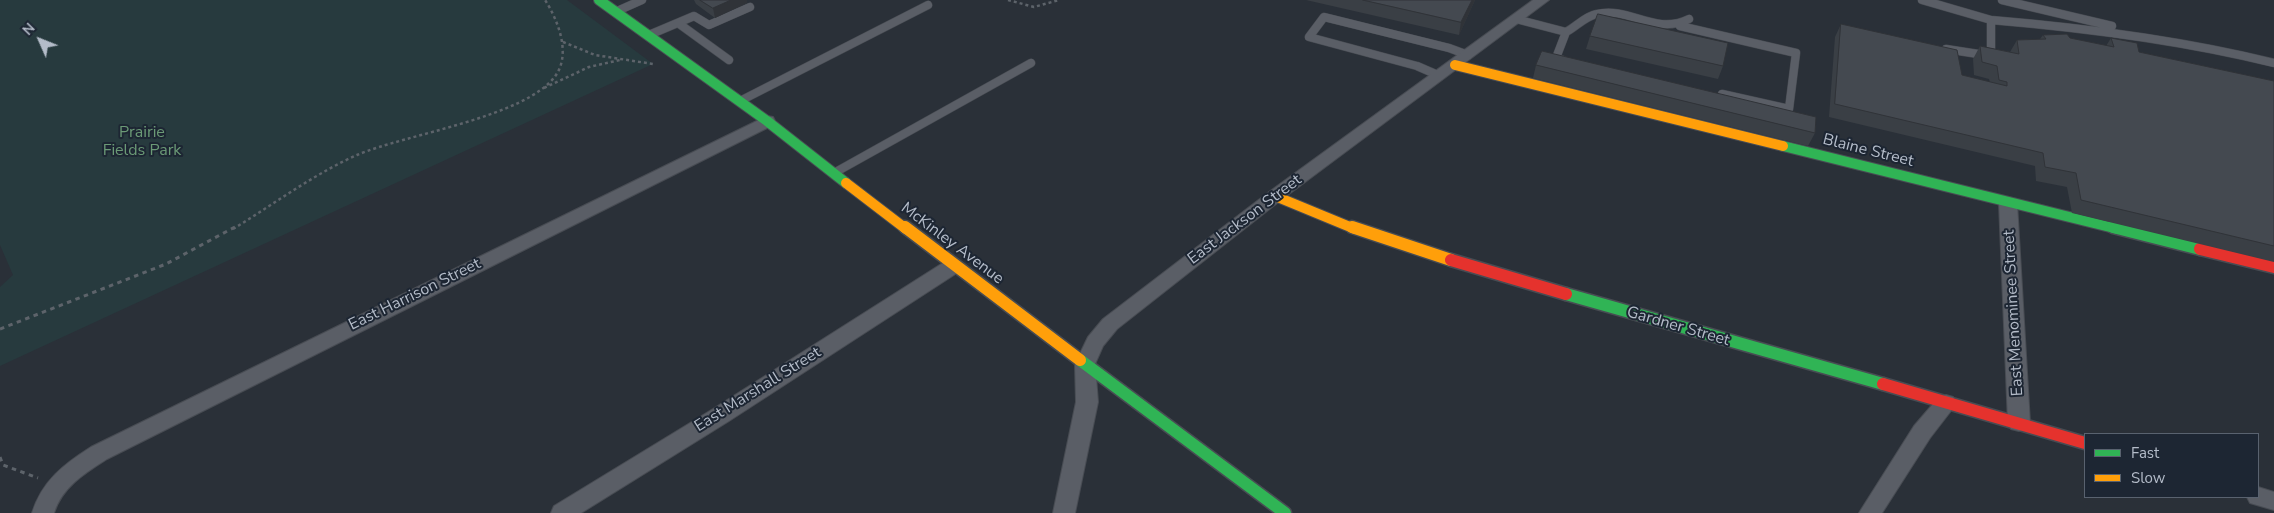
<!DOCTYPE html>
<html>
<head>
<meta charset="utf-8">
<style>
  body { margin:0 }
  #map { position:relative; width:2274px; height:513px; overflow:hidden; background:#2a3038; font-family:"Nunito Sans",sans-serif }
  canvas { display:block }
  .legend { position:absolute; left:2084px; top:433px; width:175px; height:65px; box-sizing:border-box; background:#1d2633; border:1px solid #59626f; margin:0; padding:6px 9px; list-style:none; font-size:15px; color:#b4bcc9 }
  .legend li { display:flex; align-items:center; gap:10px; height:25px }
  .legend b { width:25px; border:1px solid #59626f }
  .north { position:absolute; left:15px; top:15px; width:50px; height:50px; -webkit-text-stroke:4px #1d2633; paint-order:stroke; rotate:314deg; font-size:14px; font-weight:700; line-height:20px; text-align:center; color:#b4bcc9 }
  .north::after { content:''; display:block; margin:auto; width:18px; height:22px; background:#b4bcc9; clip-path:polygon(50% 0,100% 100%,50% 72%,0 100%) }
</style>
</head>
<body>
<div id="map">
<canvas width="2274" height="513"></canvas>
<ul class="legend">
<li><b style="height:6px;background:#30b455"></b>Fast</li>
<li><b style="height:6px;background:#ff9f0a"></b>Slow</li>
</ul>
<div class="north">N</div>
</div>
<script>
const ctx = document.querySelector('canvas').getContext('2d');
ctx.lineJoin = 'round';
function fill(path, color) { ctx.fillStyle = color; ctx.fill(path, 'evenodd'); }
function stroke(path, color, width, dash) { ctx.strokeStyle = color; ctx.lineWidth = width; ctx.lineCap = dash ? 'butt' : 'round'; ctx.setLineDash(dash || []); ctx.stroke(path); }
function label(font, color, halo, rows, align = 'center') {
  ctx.font = font + ' "Nunito Sans",sans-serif'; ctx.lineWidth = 4; ctx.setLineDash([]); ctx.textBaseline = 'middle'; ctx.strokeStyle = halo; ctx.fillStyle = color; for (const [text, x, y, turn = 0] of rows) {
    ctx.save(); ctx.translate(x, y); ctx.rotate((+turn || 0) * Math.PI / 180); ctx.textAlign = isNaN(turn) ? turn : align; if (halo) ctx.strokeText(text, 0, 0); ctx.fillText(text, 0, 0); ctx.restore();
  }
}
fill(new Path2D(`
  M0,0H567L653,64L0,366V287L13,275L0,245Z`), '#273a3e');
const lane = new Path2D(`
  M1922,0L1991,20
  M2002,0L2112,26
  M615,12L642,0
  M1516,19L1566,32C1576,27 1585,16 1597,14C1629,6 1654,36 1689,19
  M678,23L729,60
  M1680,26L1796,53L1789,109L1722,94
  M649,35L694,16L709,25L750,7
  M1946,49L1991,56V20C2087,28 2181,40 2274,63
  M1563,60L1556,58L1566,32
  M1440,76L1417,66L1309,37L1324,17L1449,48L1468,55
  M740,101L928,5
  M834,173L1031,63`);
const street = new Path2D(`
  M1533,0H1549L1281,200L1117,329L1103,346L1095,364L1098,402L1075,513H1053L1076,402L1075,364L1088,337L1103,319L1269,192Z
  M767,116L773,117L775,121L773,125L107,459C85,473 62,487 54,513H32C42,481 64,464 91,447Z
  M2008,197L2014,199L2017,203L2030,423L2027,429L2019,431L2011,429L2008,423L1999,203L2002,199Z
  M953,260L960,261L962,266L960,271L729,421L581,513H551L554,506L713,409L946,261Z
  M1946,395L1953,397L1957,403L1930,438L1882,513H1859L1914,426L1939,397Z
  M2258,487L2274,492V510L2250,503L2247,497H2258Z`);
const fastFar1 = new Path2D(`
  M599,0L767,121L846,183
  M1783,146L2118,229`);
const fast = new Path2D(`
  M2113,227L2200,249
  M1566,294L1883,384
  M1080,360L1285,513`);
const slowFar1 = new Path2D(`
  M1455,65L1783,146
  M846,183L906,229
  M1275,196L1355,229`);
const slow = new Path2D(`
  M905,227L1080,360
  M1352,227L1451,260`);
const jam = new Path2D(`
  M2200,249L2274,267
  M1451,260L1566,294
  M1883,384L2085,443`);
stroke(lane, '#484c53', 9);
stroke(street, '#484c53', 2);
stroke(fastFar1, '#484c53', 12);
stroke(fast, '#484c53', 15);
stroke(slowFar1, '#484c53', 12);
stroke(slow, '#484c53', 15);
stroke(jam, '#484c53', 15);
stroke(new Path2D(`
  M1008,0L1034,7L1059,0
  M563,42L595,55L653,64
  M544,88L589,67L620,60
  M233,229C274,204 314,174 357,155C406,134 527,117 556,75C571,53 558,20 545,0`), '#5d636a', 2.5, [3, 3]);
stroke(new Path2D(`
  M0,329L166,264L235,227
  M0,457L3,465L38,478`), '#5d636a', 3, [4.5, 4.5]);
stroke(lane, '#5a5e66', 8);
fill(street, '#5a5e66');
stroke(fastFar1, '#30b455', 10);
stroke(fast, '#30b455', 12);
stroke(slowFar1, '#ff9f0a', 10);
stroke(slow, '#ff9f0a', 12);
stroke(jam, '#e5322d', 12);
fill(new Path2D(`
  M694,0H747V3L715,18L696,4Z
  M1306,0H1475L1459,35Z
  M1841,24L1962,75L1990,82L1989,79L1974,75L1973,59L1980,46L2010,52L2017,40L2040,39L2043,35L2070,38L2106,46L2111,38L2139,52L2274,81V262L2072,213L2067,187L2036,181L2035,166L1829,117L1835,37Z
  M1590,36L1723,66L1718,79L1586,49Z
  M1536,65L1815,133L1808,146L1533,78Z`), '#3a3f45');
fill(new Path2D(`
  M731,0H747V3L715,18L713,8Z
  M1472,0H1475L1459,35L1461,22Z`), '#303338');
const building = new Path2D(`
  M700,0H731L713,8Z
  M1363,0H1472L1461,22Z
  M1598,14L1728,43L1723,66L1590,36Z
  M1841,24L1957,50L1962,75L2007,86V82L1999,80L1997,66L1982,62L1980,46L2019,54L2017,40L2046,39L2043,35L2067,34L2070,38L2114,47L2111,38L2137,43L2139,52L2274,81V246L2081,200L2076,173L2045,167L2043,153L1835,104Z
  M1542,51L1816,117L1815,133L1536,65Z`);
fill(building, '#444950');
stroke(building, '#303338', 1);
label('16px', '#6b9a76', '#1d2633', [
  ["Prairie",142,133],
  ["Fields Park",142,151]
]);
label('16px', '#b4bcc9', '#1d2633', [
  ["Blaine Street",1868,151,14],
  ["East Jackson Street",1245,220,-37],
  ["McKinley Avenue",952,244,37],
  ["East Harrison Street",415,295,-26],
  ["East Menominee Street",2014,313,-93],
  ["Gardner Street",1678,327,16],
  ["East Marshall Street",758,390,-32]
]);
</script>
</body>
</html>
